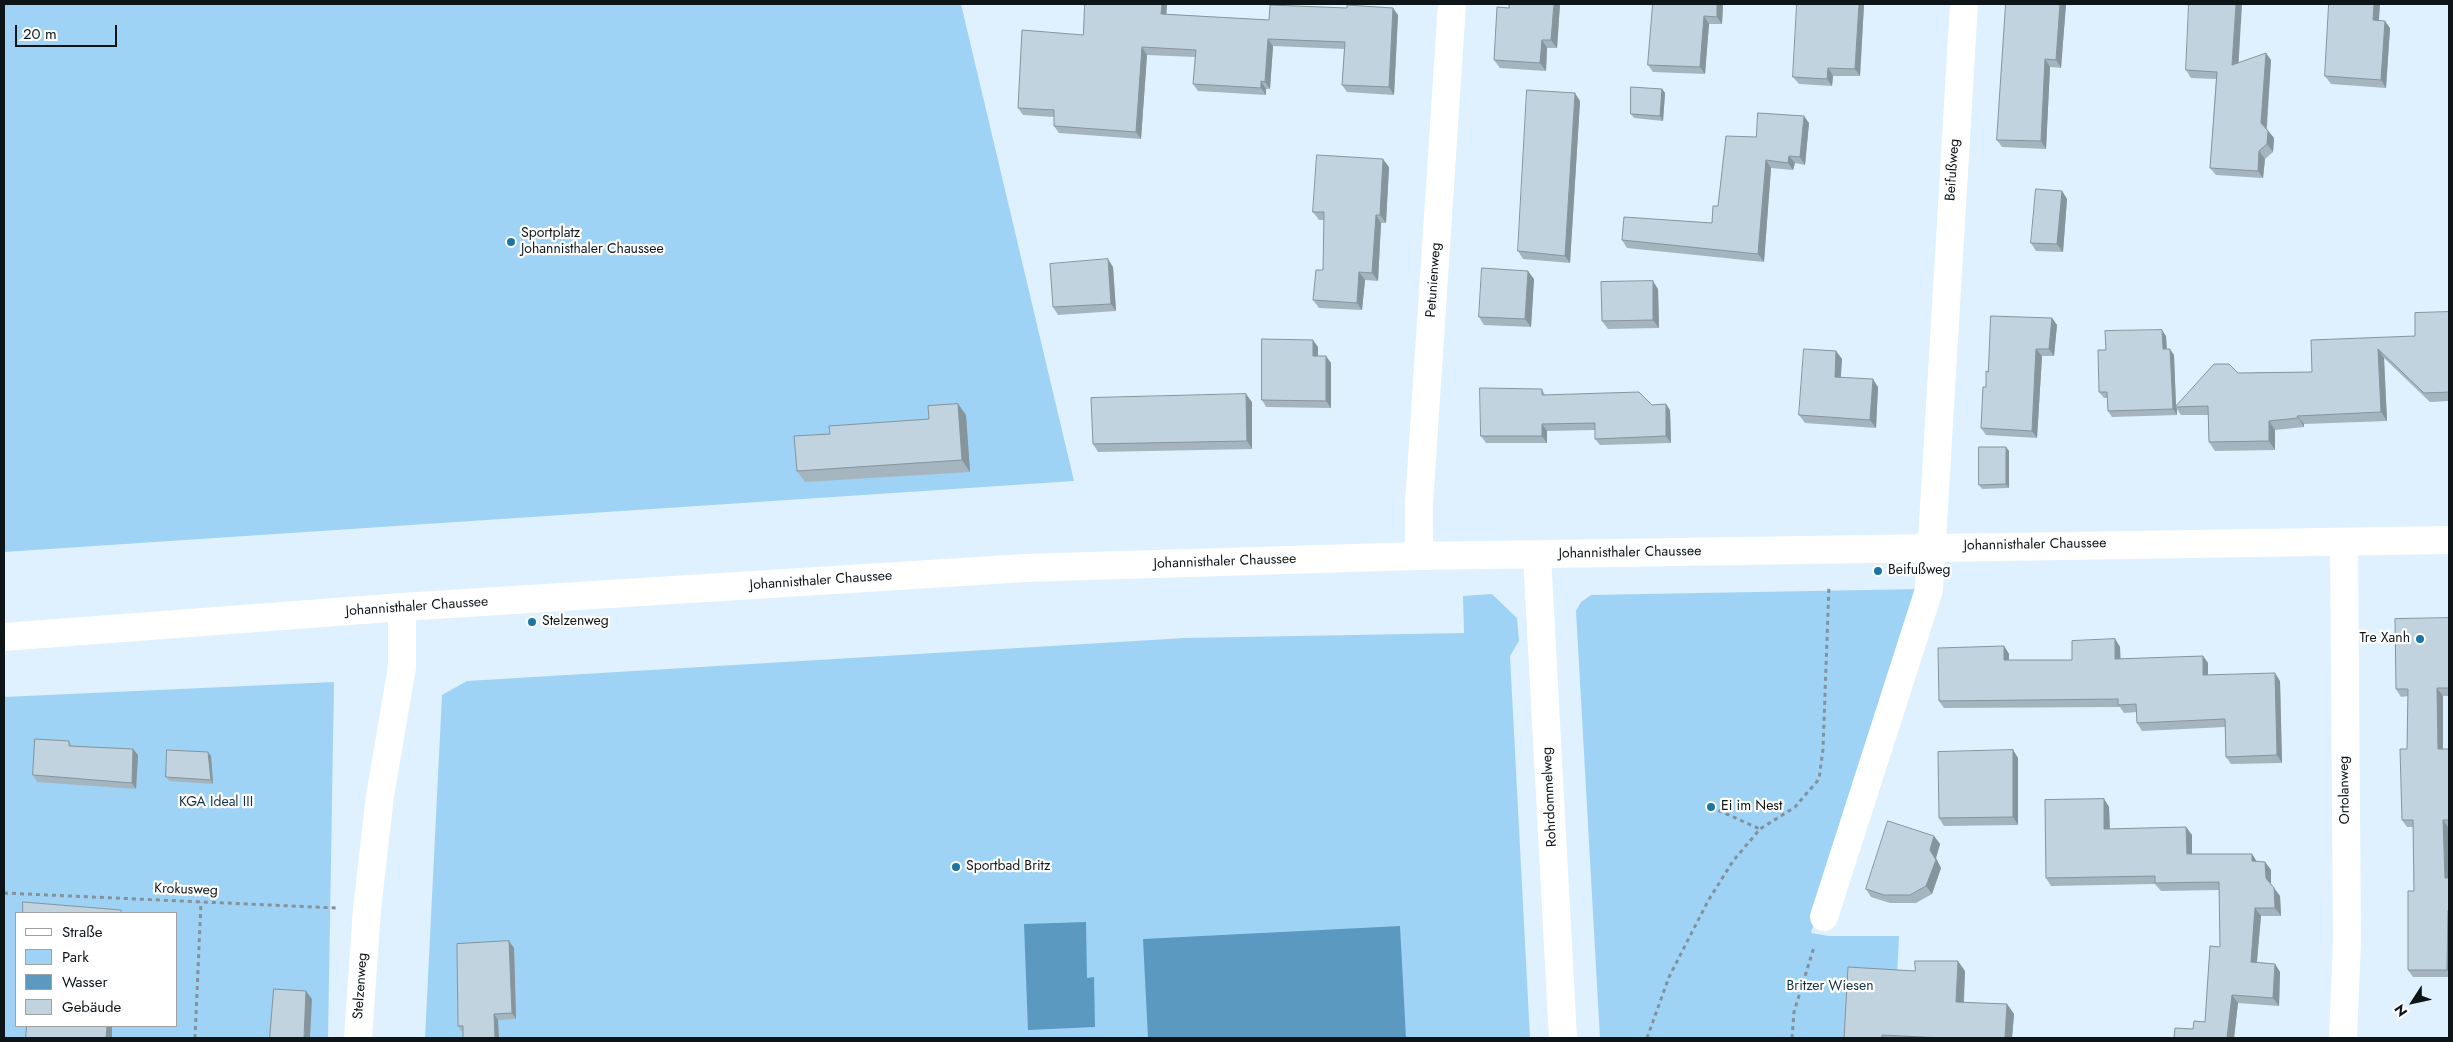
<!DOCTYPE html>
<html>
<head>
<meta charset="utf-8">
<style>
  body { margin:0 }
  #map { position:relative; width:2453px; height:1042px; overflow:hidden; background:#dff1fe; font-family:Jost,sans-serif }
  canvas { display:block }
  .frame { position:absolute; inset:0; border:5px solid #0e1519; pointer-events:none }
  .legend { position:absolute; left:15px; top:912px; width:162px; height:115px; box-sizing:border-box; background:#fff; border:1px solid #9fa1a3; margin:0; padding:6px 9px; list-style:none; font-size:15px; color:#0e1519 }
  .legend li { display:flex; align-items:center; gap:10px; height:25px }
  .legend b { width:25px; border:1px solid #9fa1a3 }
  .north { position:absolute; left:2388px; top:977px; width:50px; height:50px; -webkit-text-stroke:4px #fff; paint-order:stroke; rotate:235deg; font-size:14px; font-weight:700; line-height:20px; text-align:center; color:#0e1519 }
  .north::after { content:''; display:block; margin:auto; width:18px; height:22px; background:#0e1519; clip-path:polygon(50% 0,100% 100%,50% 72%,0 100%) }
  .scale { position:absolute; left:15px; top:25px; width:102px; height:22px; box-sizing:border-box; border:2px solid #0e1519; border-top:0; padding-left:6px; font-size:15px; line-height:18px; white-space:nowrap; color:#0e1519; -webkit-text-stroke:4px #fff; paint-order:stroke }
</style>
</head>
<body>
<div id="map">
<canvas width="2453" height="1042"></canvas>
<div class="frame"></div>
<ul class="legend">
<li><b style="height:6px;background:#fff"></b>Straße</li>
<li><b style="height:14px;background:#9fd3f5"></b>Park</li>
<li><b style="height:14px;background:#5b99c1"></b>Wasser</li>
<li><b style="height:14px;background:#c0d3df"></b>Gebäude</li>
</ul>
<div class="north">N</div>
<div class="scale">20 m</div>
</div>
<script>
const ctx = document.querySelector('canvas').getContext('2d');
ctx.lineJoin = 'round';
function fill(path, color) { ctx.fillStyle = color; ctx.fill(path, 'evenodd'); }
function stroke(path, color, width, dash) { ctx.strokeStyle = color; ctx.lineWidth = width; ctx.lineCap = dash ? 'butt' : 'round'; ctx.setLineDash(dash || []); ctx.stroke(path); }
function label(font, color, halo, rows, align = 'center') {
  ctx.font = font + ' Jost,sans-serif'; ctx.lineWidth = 4.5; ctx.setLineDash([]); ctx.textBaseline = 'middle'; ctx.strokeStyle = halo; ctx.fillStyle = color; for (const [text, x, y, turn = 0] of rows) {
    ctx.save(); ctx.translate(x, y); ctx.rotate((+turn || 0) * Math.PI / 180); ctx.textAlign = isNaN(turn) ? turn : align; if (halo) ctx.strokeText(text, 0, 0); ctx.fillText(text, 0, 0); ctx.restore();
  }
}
fill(new Path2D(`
  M4,4H961L1074,481L4,552Z
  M1921,589L1811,933L1829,936H1899L1894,1038H1600L1576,611L1581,602L1591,595Z
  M1492,594L1517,618L1519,641L1510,656L1530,1038H425L442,695L467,681L1185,638L1464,633L1463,596Z
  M334,682L328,1038H4V697ZM16,913H176V1026H16Z`), '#9fd3f5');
fill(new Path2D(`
  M1086,922L1087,978L1094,977L1095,1027L1028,1030L1024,924Z
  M1400,926L1406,1038H1148L1143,939Z`), '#5b99c1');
stroke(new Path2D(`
  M1711,807L1760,829
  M4,893L336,908
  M195,1038L201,902
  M1647,1038L1669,977L1708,901L1733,861L1760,829L1795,807L1819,779L1823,749L1829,585
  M1792,1038L1794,1012L1814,947`), '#84919a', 3, [4, 4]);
stroke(new Path2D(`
  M1537,555L1563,1038
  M1419,556V504L1452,4
  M4,637L402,607L1025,568L1419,556L2449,540
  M1824,917L1929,590L1964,4
  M358,1038L367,909L380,796L402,667V607
  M2343,1038L2347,942L2344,542`), '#fff', 28);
fill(new Path2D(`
  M1085,4H1167L1166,14L1269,20L1398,15L1394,95L1347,92L1342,85L1344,49L1273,46L1270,89H1266V95L1198,91L1193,84L1195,57L1147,55L1141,139L1059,133L1054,126V117L1023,115L1018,108L1083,35Z
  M1560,4L1557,48H1547L1546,71L1500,68L1494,60L1509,8Z
  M1653,4H1723L1722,24H1709L1705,74L1653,72L1648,65Z
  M1864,4L1860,76H1833L1832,86L1799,84L1793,77Z
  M2006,4H2066L2061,68L2050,67L2046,149L2002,147L1997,140Z
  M2329,4H2380L2379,20L2390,28L2386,88L2331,84L2325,76Z
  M2271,60L2267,129L2274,138L2273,152L2265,159L2263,178L2216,175L2210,168L2216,79L2191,78L2186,70L2238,63Z
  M1662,89L1665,93L1663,121L1634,118L1631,114Z
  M1580,101L1570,263L1523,259L1518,251Z
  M1809,123L1805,165L1795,163L1793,170L1771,168L1764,262L1627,248L1622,240L1712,223L1718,206L1756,137Z
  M1389,167L1386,223H1381L1378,281L1365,280L1362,310L1319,308L1313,300L1323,270L1324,220H1319L1313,212Z
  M2062,191L2067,199L2063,252L2036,251L2031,243Z
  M1113,267L1116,311L1058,315L1053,307Z
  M1534,279L1531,327L1484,325L1479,317Z
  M1658,289L1659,328L1608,329L1602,321Z
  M2449,312V401L2430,402L2384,358L2387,421L2304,424V427L2275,430V450L2215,451L2209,442L2208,415H2181L2177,409V415L2112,417L2108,411L2107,398H2104L2099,392L2106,350L2166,336L2167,349L2174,355L2176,405L2238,373L2312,372L2415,336Z
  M2052,318L2057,325L2054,356H2042L2037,438L1986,435L1981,428L1988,372Z
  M1318,347V356L1331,363V408L1266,407L1262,400Z
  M1836,351L1842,359L1841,377L1878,387L1876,428L1805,423L1799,415Z
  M1542,389L1545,395L1652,405L1670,410L1671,443L1600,445L1595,439V430L1547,431V443H1486L1481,436Z
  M1252,402V449L1098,452L1093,444Z
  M958,404L966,415L970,472L805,482L797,471L830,434L929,419Z
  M2009,451V488L1982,489L1979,485Z
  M2449,618V696H2443V749H2449V827H2448L2449,866V977H2413L2408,970L2414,891L2413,827H2407L2402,820L2407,749L2408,696L2401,697L2396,689Z
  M2115,639L2120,647V659L2203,656L2208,663V675L2280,681L2282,763L2231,764L2226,757L2225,727L2142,731L2137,723V712L2124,713L2120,707L1944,708L1939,701L2004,646L2009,654V660H2072Z
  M69,741L72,746L133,749L138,755L136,789L37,782L33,775Z
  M2013,750L2018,758V825L1944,826L1939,818Z
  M211,756L213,784L169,781L166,777Z
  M2104,799L2109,807L2110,829L2186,827L2192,835V854H2252L2257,862H2265L2271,870V884L2280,896L2281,916H2261L2257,962L2275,964L2280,972L2279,1006L2238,1003L2234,1038H2174L2175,1028L2193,1029L2194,1021L2205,1022L2210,946L2220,947L2219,890L2161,891L2155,884L2051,886L2046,878L2045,800Z
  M1934,836L1940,844L1936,858L1941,868L1932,894L1916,903H1890L1871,897L1866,889Z
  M514,948L516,1019L498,1020L462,1032L458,1026Z
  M1915,971H1965L1964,1003L2007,1004L2014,1014L2012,1038H1844Z`), '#a5b5c0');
fill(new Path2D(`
  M1162,4H1167L1166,21L1161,14Z
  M1554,4H1560L1557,48L1551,40Z
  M1717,4H1723L1722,24L1717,17Z
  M1859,4H1864L1860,76L1855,69Z
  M2060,4H2066L2061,68L2056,60Z
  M2236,4H2242L2238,73L2232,65Z
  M2374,4H2380L2378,28L2373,20Z
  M1393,8L1398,15L1394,95L1389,87Z
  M1704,16L1709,24L1705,74L1700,67Z
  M2385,21L2390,28L2386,88L2381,80Z
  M1268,39L1273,46L1270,89L1265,82Z
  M1542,40L1547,48L1546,71L1540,63Z
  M1142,47L1147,55L1141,139L1136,132Z
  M2266,53L2271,60L2266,131L2261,123Z
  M2045,59L2050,67L2046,149L2041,141Z
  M1828,68L1833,76L1832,86L1827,79Z
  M1261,81L1266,89V95L1261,88Z
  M1662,89L1665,93L1663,121L1660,116Z
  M1575,93L1580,101L1570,263L1565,256Z
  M1804,116L1809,123L1805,165L1800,157Z
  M2268,131L2274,138L2273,152L2267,144Z
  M2259,151L2265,159L2263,178L2258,171Z
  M1789,156L1795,163L1793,170L1788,163Z
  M1383,159L1389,167L1386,223L1380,215Z
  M1766,160L1771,168L1764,262L1758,254Z
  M2062,191L2067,199L2063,252L2057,244Z
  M1376,215L1381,223L1378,281L1372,273Z
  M1108,259L1113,267L1116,311L1111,304Z
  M1528,271L1534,279L1531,327L1525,319Z
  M1359,272L1365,280L1362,310L1357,303Z
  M1653,281L1658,289L1659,328L1653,320Z
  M2052,318L2057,325L2054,356L2049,349Z
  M2162,330L2166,336L2167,355L2163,349Z
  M1313,340L1318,347V363L1313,356Z
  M2036,349L2042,356L2037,438L2032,431Z
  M2170,349L2174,355L2176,407H2175L2177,409V415L2173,409Z
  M2378,349L2384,358L2387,421L2381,412Z
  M1836,351L1842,359L1840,385L1835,377Z
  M1326,356L1331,363V408L1326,401Z
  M1873,379L1878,387L1876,428L1870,420Z
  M1246,394L1252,402V449L1247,441Z
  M958,404L966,415L970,472L962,460Z
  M1666,404L1670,410L1671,443L1666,436Z
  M2297,416L2304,424V427L2298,418Z
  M2269,421L2275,430V450L2269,441Z
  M1542,424L1547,431V443L1542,436Z
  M2006,447L2009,451V488L2006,484Z
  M2115,639L2120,647L2121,666L2115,659Z
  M2004,646L2009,654V668L2004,660Z
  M2203,656L2208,663V682L2203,675Z
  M2275,673L2280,681L2282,763L2277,755Z
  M2437,688L2443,696V756L2438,749Z
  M133,749L138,755L136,789L132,783Z
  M2013,750L2018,758V825L2013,817Z
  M208,752L211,756L213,784L211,780Z
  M2104,799L2109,807L2110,837L2104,829Z
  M2443,820L2448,827L2449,885L2445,878Z
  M2186,827L2192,835V862L2187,854Z
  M1934,836L1940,844L1936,858L1941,868L1932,894L1926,886L1930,850Z
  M2252,854L2257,862L2252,861Z
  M2265,862L2271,870V886L2266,878Z
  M2274,888L2280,896L2281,916L2275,908Z
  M2255,908L2261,916L2256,970L2251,962Z
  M2448,910L2449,912V972L2447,970Z
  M509,941L514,948L516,1019L512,1013Z
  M1958,961L1965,971L1963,1012L1956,1002Z
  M2275,964L2280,972L2279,1006L2273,998Z
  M306,991L312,999L310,1038H304Z
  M2232,995L2238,1003L2234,1038H2227Z
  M2007,1004L2014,1014L2012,1038H2005Z
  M494,1014L498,1020L499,1038H495Z
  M107,1026H112V1038H106Z`), '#86949c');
const building = new Path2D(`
  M1085,4H1162L1161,14L1269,20L1270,5L1347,8V5L1393,8L1389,87L1342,85L1345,42L1268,39L1265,82L1261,81V88L1193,84L1196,50L1142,47L1136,132L1054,126V110L1018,108L1022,30L1083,35Z
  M1509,4H1554L1551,40H1542L1540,63L1494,60L1497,7L1509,8Z
  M1653,4H1717V17L1704,16L1700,67L1648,65Z
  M1797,4H1859L1855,69L1828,68L1827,79L1793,77Z
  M2006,4H2060L2056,60L2045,59L2041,141L1997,140Z
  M2189,4H2236L2232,65L2266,53L2261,123L2268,131L2267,144L2259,151L2258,171L2210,168L2217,72L2186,70Z
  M2329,4H2374L2373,20L2385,21L2381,80L2325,76Z
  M1631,87L1662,89L1660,116L1631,114Z
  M1527,90L1575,93L1565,256L1518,251Z
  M1758,113L1804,116L1800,157L1789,156L1788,163L1766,160L1758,254L1622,240L1624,217L1712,223L1713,206H1718L1726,136L1756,137Z
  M1317,155L1383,159L1380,215H1376L1372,273L1359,272L1357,303L1313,300L1316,270H1323L1324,212H1313Z
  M2036,189L2062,191L2057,244L2031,243Z
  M1108,259L1111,304L1053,307L1050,264Z
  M1482,268L1528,271L1525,319L1479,317Z
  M1653,281V320L1602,321L1601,282Z
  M2449,312V392L2424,393L2378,349L2381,412L2297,416L2298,418L2269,421V441L2209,442L2208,406L2175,407L2214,364H2229L2238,373L2312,372L2311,340L2415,336V313Z
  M1991,316L2052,318L2049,349H2036L2032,431L1981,428L1983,387H1986V371L1988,372Z
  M2162,330L2163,349H2170L2173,409L2108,411L2107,392H2099L2098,350H2106L2105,331Z
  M1262,339L1313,340V356H1326V401L1262,400Z
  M1804,349L1836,351L1835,377L1873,379L1870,420L1799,415Z
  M1480,388L1542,389V395L1639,392L1652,405L1666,404V436L1595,439V423L1542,424V436H1481Z
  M1246,394L1247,441L1093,444L1091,398Z
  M958,404L962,460L797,471L794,436L830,434L829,426L929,419L928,406Z
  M1979,447H2006V484L1979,485Z
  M2449,618V688H2437L2438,749H2449V820H2443L2445,878H2449V910H2448L2447,970H2408V891H2414L2413,820H2402L2400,749H2407L2408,689H2396L2395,619Z
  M2115,639V659L2203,656V675L2275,673L2277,755L2226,757L2225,719L2137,723L2136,704L2118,705V699L1939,701L1938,648L2004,646V660H2072V641Z
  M35,739L69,741V746L133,749L132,783L33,775Z
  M167,750L208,752L211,780L166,777Z
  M2013,750V817L1939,818L1938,752Z
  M2104,799V829L2186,827L2187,854H2252V861L2265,862L2266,878L2274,888L2275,908H2255L2251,962L2275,964L2273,998L2232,995L2227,1038H2174L2175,1028L2193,1029L2194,1021L2205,1022L2210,946L2220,947L2219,882L2155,883V876L2046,878L2045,800Z
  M1888,821L1934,836L1930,850L1936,860L1926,886L1910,895H1884L1866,889Z
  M23,902L121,910V913H23Z
  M509,941L512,1013L494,1014L495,1038H463V1026H458L457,944Z
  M1915,961H1958L1956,1002L2007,1004L2005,1038H1941L1882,1035V1038H1844L1848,967L1915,971Z
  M274,989L306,991L304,1038H270Z
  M27,1026H107L106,1038H26Z`);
fill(building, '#c0d3df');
stroke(building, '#86949c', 1);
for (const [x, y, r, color] of [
  [511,242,5,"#1b75a3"],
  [1878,571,5,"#1b75a3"],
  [532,622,5,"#1b75a3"],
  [2420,639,5,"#1b75a3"],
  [1711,807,5,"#1b75a3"],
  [956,867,5,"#1b75a3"]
]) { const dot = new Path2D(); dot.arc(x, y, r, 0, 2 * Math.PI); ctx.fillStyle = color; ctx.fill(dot); stroke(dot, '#fff', 2); }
label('14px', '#0e1519', '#fff', [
  ["Beifußweg",1953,170,-86],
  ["Petunienweg",1434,280,-86],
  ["Johannisthaler Chaussee",2035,545,-1],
  ["Johannisthaler Chaussee",1630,553,-1],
  ["Johannisthaler Chaussee",1225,562,-2],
  ["Johannisthaler Chaussee",821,581,-4],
  ["Johannisthaler Chaussee",417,607,-4],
  ["Ortolanweg",2345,790,-91],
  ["Rohrdommelweg",1550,797,-93],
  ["Krokusweg",186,890,2],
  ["Stelzenweg",361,986,-86]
]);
label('14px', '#0e1519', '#fff', [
  ["Sportplatz",521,234],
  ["Johannisthaler Chaussee",521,250],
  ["Beifußweg",1888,571],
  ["Stelzenweg",542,622],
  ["Tre Xanh",2410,639,"right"],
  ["Ei im Nest",1721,807],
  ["Sportbad Britz",966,867]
], 'left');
label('14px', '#133041', '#fff', [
  ["KGA Ideal III",216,803],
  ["Britzer Wiesen",1830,987]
]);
</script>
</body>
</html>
